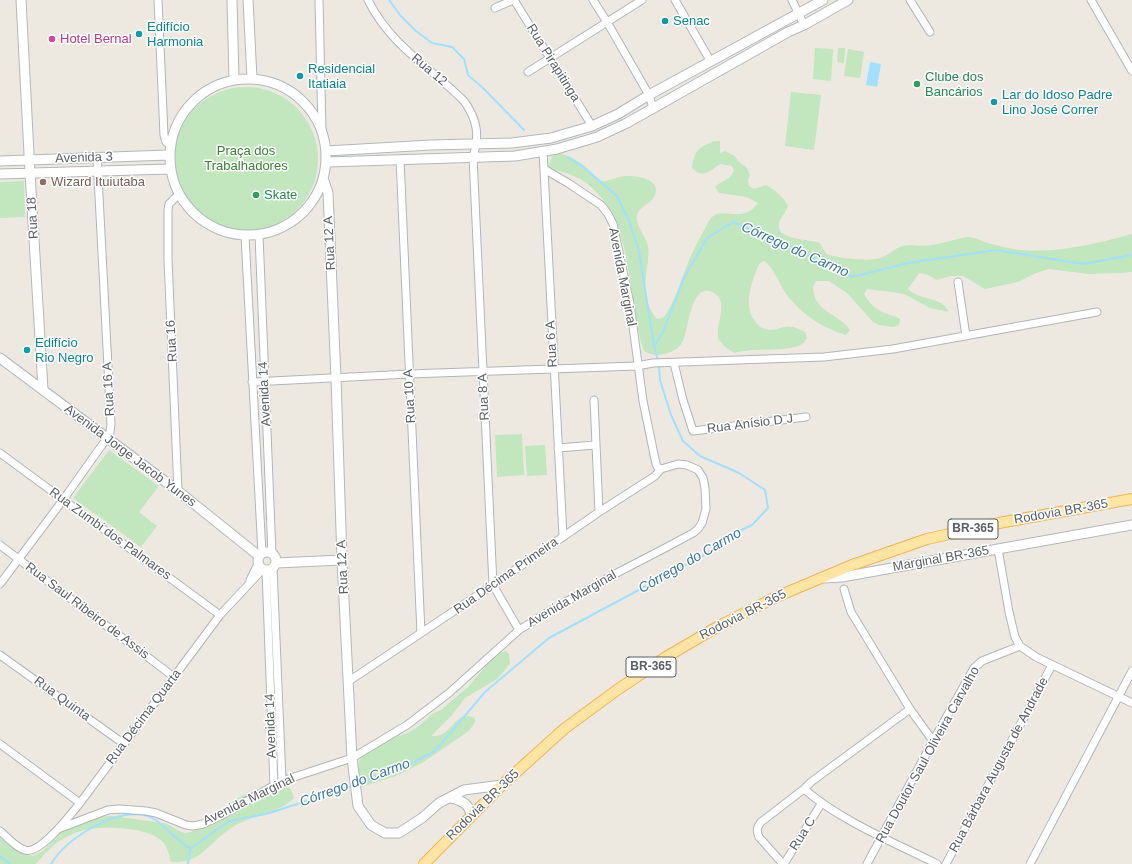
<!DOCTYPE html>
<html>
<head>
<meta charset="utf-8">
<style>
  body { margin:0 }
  canvas { display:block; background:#ede9e1 }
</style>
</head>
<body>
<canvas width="1132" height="864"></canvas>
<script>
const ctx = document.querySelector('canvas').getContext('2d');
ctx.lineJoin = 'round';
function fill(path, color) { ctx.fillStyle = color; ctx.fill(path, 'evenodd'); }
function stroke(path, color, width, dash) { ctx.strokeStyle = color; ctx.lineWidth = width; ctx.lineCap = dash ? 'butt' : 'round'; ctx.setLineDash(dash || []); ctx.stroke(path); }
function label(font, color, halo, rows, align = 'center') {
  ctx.font = font + ' Arial,sans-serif'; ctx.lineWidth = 3; ctx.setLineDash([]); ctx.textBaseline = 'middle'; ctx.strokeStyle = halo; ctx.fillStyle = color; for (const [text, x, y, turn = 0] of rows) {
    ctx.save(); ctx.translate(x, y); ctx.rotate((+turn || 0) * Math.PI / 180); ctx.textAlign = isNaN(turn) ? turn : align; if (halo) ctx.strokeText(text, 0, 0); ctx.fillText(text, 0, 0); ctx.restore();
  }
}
fill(new Path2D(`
  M815,48L833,49L831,81L813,79Z
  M838,48H845L844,63L837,62Z
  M848,49L864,52L860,78L844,76Z
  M174 159a72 72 0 1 1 144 0a72 72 0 1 1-144 0Z
  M791,92L821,95L814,150L785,146Z
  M714,141H720V153L725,151L735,156L738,161L747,168L750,175L748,180L749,186L754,189L766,185C774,189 785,198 788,206C786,212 780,218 779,223C775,240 809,239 820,243L826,254C838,258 869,262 880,258C888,256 894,249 902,246C910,244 922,247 932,245C944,243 955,239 968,237C974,237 979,240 985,242C996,245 1009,249 1021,250C1059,253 1095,244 1132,234V272L1121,273L1088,274L1049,269L1036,273L1018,282L985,289L963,276H950L937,280L926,274L919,273L908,289C920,301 942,296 949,312L930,308L906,295L899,293L867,289L864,294C868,301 874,308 882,312C888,315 894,315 900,319L899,325L893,327L879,325L873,322L847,293L829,281H816L813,287C814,313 837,312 850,330L846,335C822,328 796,311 783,289C777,279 774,268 764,261L759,264C752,281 743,304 754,320C758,326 762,329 769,330C775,330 779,328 784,327C791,325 799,329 805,332L807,338C806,339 804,343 803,343C794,353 751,347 735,353C730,351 722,345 719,340C713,327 732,301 712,292C690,282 689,331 682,343C678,349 672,352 664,354C657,356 651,355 644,351C626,296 636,213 580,179C571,174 559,171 548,168L552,156L557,152C569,156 578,160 588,169C593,173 596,178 602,181C611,181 620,175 629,176C639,176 661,180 655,195C652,204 640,205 637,215C635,226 646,236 648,246C649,253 648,260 647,268C644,286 644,304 657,319L663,318C674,304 679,285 686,268C690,256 696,245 702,234C705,229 707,223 711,218C723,205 743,225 758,203L747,197L719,193L715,187C722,180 730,180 734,171L732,166L720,164C710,171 703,179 692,168C694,151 699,147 714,141Z
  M24,181L25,217L0,218V182Z
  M522,434L524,475L497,477L495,435Z
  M545,445L547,475L527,476L525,446Z
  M109,450L159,486L139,512L157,526L141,547L73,498Z
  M506,651L509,654L510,664L497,679L465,698L452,715L431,736C447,738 452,721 465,715L475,718V722L469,731L422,763L396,776L361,787C355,779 359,765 360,756L380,741L408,733L420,725L432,714L441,710L468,687L496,654Z
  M276,786L289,787L292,792L294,798C283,810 266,812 252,818C245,821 236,824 230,829C208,843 202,864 171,862C169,855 168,848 163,842C149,827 108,826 89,829C78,831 64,837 55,844C48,850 42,857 36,864H0V838L19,852L33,856L43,851L67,827L99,817L112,816L163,823C172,825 178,832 185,833C192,833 198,828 204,824C216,816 225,805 238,798C250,791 263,790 276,786Z`), '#c2e6bd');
fill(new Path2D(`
  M870,62L881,64L877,87L866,85Z`), '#9fe1ff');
stroke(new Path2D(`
  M389,0L400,15L416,31L432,43L452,47L464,59L468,75L484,89L524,130
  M568,157L583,167L617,196L629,221L639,251L654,346L658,360
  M655,345L663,332L684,278L707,238L733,222L792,247L852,277L908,263L996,250L1083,264L1132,255
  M359,784L398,770L435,751L485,692L549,638L708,553L729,536L752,525L768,508L765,490L739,473L700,456L683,441L671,415L660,380L659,365
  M190,849L229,821L266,814L353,786
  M0,856L10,864
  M51,864C66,839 112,810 143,815C156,816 166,830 175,837C180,841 185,845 190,849
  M188,864L190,849`), '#9fe1ff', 2);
const street = new Path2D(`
  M158,0L164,135L166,142L170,145
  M319,0L322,131
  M368,0C390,45 430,67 464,101C477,119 480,135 473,157L493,585L519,630
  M514,0L592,126
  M593,0L607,22L649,95L653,108
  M675,0L711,62
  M792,0L804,25
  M910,0L930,32
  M1091,0L1132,71
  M495,8L513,0
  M528,72L642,0
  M543,151L563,536
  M400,159L421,633
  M178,195L169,204L168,210V259L178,491
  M259,235L272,554
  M245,236L262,553
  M958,282L966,336
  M674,363L683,400L693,431L806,417
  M252,382L409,374L637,366L653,363L824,357L893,349L1097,312
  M594,400L599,512
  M558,448L595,445
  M0,453L220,615
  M0,545L174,677
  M998,549L1009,612L1015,637L1020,646L1036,657L1132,703
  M273,568L282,781
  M266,570L274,786
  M250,580L258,564
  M0,584L63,500L107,438L110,432L111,424L97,158
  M844,589L851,612L910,709L933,741
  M0,655L124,744
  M349,681L493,585L599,512L655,476L661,469
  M0,744L80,803
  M804,789C841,821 893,842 937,864
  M58,829L108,810L119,809L146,811L156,813L186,825L193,826L203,824L220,816L282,781L352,758L407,725L449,693L519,630L545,614L613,575L667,547L693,533L698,529L702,523L706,509L705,488L703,478L698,470L687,465L678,464L661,469L658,468L656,464L643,401L630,304L613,224L608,214L601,205L568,183L544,169
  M0,831C7,837 16,848 25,850C40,855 71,814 80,803L220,615L263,569
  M783,864L759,837C756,830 757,827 761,822L804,789L811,782L910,709
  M784,864L821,804
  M867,864L933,741L974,668L982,661L1020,646
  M946,864L1052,665
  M1030,864L1132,671`);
const secondary = new Path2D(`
  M21,0L30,173L43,389
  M232,0L234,79
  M248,0L252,78
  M170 157a78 78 0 1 1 156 0a78 78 0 1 1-156 0Z
  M326,151L431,145L512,143L551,138L592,126L618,114L649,95L823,0
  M0,161L168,155
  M327,162L515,156L557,149L597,137L627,123L788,32L804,25L848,0
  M0,174L169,169
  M324,181L328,193L336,378L342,560L352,758L358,806L371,825L385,833H399L422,818L439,803L464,790L502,785
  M0,358L178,491L259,556
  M258 561a9 9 0 1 1 18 0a9 9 0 1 1-18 0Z
  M276,563L342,560
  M824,578L842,577L1132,525
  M451,798C461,800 470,804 471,816`);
const primary = new Path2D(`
  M424,864L502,785L564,729L617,690L666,657L719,626L776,597L852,565L927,539L999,523L1132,499`);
stroke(street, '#b2b5b9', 9);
stroke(secondary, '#b3b8bc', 11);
stroke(primary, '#f4b354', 12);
stroke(street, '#fff', 7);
stroke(secondary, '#fff', 9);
stroke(primary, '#ffe5a4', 10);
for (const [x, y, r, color] of [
  [665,21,4,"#0f9aa8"],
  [139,34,4,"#0f9aa8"],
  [52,39,4,"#d1479c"],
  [300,76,4,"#0f9aa8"],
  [917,84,4,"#2e9e5b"],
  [994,102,4,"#0f9aa8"],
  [43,182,4,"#8d6e63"],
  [256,195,4,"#2e9e5b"],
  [27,350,4,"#0f9aa8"]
]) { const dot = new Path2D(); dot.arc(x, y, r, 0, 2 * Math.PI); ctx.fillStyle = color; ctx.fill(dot); stroke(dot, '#fff', 1.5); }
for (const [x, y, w] of [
  [973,529,50],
  [651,667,50]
]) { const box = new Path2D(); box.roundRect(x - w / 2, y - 10, w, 20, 3); ctx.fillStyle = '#fff'; ctx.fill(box); stroke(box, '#5a5f63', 1); }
label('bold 12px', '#5a5f63', null, [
  ["BR-365",973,529],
  ["BR-365",651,667]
]);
label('13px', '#0d838f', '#fff', [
  ["Senac",673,21],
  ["Edifício",147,27],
  ["Harmonia",147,42],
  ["Residencial",308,69],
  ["Itatiaia",308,84],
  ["Lar do Idoso Padre",1002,95],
  ["Lino José Correr",1002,110],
  ["Edifício",35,343],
  ["Rio Negro",35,358]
], 'left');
label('13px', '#b23c85', '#fff', [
  ["Hotel Bernal",60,39]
], 'left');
label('13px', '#5a5f63', '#fff', [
  ["Rua Pirapitinga",553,63,58],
  ["Rua 12",429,70,40],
  ["Avenida 3",84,158,-2],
  ["Rua 18",33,218,-93],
  ["Rua 12 A",330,243,-93],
  ["Avenida Marginal",622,277,79],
  ["Rua 16",172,341,-93],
  ["Rua 6 A",552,344,-93],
  ["Rua 16 A",109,389,-93],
  ["Avenida 14",265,394,-93],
  ["Rua 10 A",410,396,-93],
  ["Rua 8 A",484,397,-93],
  ["Rua Anísio D J",750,424,-7],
  ["Avenida Jorge Jacob Yunes",130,456,37],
  ["Rodovia BR-365",1061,512,-10],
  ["Rua Zumbi dos Palmares",110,534,36],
  ["Marginal BR-365",941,559,-10],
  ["Rua 12 A",343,567,-93],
  ["Rua Décima Primeira",506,576,-35],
  ["Avenida Marginal",572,599,-30],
  ["Rua Saul Ribeiro de Assis",87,611,37],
  ["Rodovia BR-365",743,615,-27],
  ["Rua Quinta",62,699,36],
  ["Rua Décima Quarta",144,717,-53],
  ["Avenida 14",271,726,-92],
  ["Rua Doutor Saul Oliveira Carvalho",928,755,-61],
  ["Rua Bárbara Augusta de Andrade",999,765,-62],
  ["Avenida Marginal",249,800,-26],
  ["Rodovia BR-365",483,805,-44],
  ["Rua C",803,834,-58]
]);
label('13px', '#27864d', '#fff', [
  ["Clube dos",925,77],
  ["Bancários",925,92],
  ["Skate",264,195]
], 'left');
label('13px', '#388232', '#fff', [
  ["Praça dos",246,151],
  ["Trabalhadores",246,166]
]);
label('13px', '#785e54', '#fff', [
  ["Wizard Ituiutaba",51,182]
], 'left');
label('italic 14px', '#3777a1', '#fff', [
  ["Córrego do Carmo",795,250,24],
  ["Córrego do Carmo",690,561,-30],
  ["Córrego do Carmo",355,783,-20]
]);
</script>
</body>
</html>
